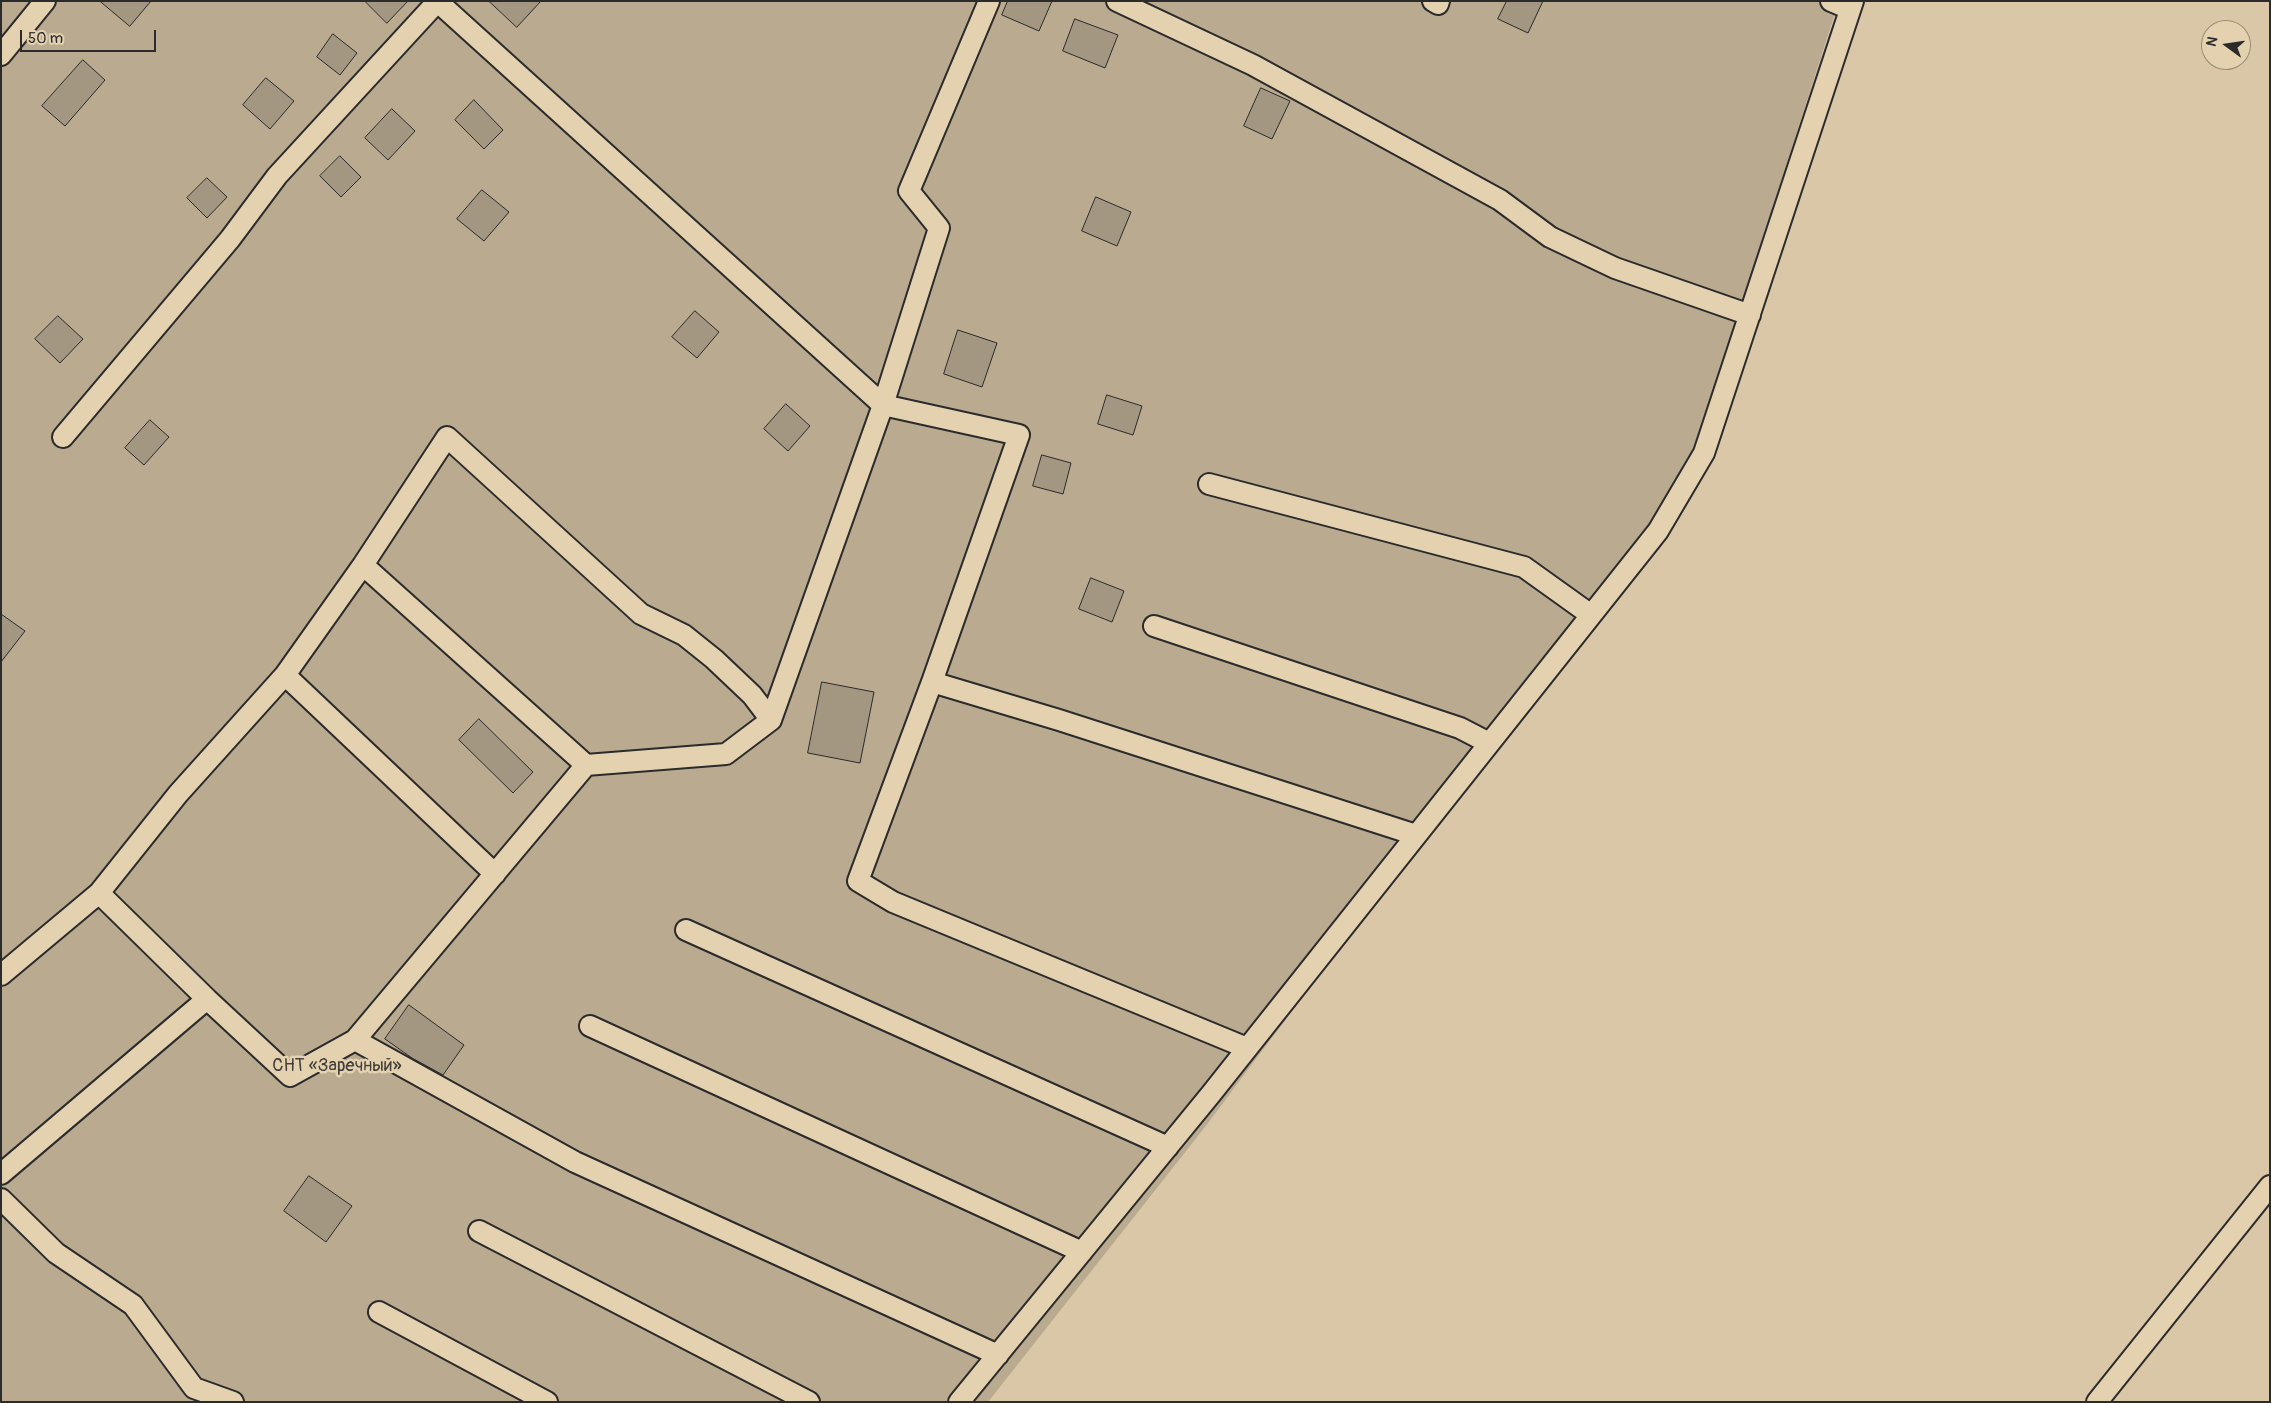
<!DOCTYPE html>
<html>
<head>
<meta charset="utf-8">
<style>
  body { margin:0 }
  #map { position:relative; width:2271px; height:1403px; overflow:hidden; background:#d9c7a7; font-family:Pangolin,sans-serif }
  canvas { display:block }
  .frame { position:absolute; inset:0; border:2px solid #2b2b2b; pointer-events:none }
  .north { position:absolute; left:2201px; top:20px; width:50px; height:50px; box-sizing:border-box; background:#e4d1af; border:1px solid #9a8f7a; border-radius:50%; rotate:284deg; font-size:14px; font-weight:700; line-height:20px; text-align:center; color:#2b2b2b }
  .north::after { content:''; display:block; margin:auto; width:18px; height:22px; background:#2b2b2b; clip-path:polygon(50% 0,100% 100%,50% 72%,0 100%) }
  .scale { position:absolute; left:20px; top:30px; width:136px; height:22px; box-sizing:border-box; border:2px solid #2b2b2b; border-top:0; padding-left:6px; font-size:15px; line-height:18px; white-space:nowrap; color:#2b2b2b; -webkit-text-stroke:4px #e4d1af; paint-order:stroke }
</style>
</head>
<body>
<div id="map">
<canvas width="2271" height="1403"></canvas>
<div class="frame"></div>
<div class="north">N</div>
<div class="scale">50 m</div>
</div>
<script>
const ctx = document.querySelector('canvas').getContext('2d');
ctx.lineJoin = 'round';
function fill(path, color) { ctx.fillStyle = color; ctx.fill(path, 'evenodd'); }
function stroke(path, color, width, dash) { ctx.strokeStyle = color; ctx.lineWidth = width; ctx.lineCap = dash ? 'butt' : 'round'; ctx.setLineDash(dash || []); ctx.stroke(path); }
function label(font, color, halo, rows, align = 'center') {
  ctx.font = font + ' Pangolin,sans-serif'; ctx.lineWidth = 5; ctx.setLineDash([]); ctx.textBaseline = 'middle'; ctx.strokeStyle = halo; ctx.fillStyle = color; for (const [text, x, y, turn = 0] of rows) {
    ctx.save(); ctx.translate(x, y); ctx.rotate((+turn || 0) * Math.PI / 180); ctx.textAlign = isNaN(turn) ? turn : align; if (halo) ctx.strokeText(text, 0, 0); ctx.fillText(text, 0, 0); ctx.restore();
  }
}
fill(new Path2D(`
  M1,1H1839L1749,281L1686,485L1205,1127L988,1402H1Z`), '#b9aa90');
const building = new Path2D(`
  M100,1H151L130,26Z
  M365,1H408L387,23Z
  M489,1H541L517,27Z
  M1008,1H1052L1039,31L1002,15Z
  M1507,1H1543L1528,33L1498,19Z
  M1075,19L1118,35L1105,68L1063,51Z
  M333,34L357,53L340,75L317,57Z
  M83,60L105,80L65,126L42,106Z
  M266,78L294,101L270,129L243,105Z
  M1261,88L1290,101L1272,139L1244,126Z
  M474,100L503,130L484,149L455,120Z
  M392,109L415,131L388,160L365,138Z
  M340,156L361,177L341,197L320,176Z
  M207,178L227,197L207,218L187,198Z
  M482,190L509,212L484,241L457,219Z
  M1096,197L1131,212L1117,246L1082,231Z
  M695,311L719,332L697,358L672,337Z
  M58,316L83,339L60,363L35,339Z
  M958,330L997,343L982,387L944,374Z
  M1107,395L1142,406L1133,435L1098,424Z
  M786,404L810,426L788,451L764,429Z
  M150,420L169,437L144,465L125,448Z
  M1042,455L1071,463L1063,494L1033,486Z
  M1091,578L1124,591L1112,622L1079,609Z
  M1,614L25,631L1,662Z
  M822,682L874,692L860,763L808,753Z
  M479,719L533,772L513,793L459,740Z
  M409,1005L464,1045L443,1075L412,1058L385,1039Z
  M309,1176L352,1206L326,1242L284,1211Z`);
fill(building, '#a39781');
stroke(building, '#2b2b2b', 1);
const minor = new Path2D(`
  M437,1L883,405L1019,435L932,682L1059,720L1416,835
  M1117,1L1253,65L1500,200L1550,237L1615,268L1750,315
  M1433,1L1438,4L1439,1
  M1831,1L1850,9
  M1,55L45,1
  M63,437L230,239L277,176L437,2
  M1209,484L1524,567L1591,615
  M1154,626L1460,728L1489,743
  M285,675L363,565
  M932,682L858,881L893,902L1247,1048
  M586,765L726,754L771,720
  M99,893L178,794L285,675L495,874
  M686,930L1168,1147
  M1,975L99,893L207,999
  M590,1026L1082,1252
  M355,1040L575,1162L998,1355
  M1,1174L207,999L290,1076L355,1040L586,765L363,565L447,437L641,614L684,635L714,659L752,695L771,720L883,405L939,228L909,191L989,1
  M1,1199L56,1253L133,1305L194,1388L233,1402
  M479,1231L809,1402
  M379,1312L547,1402
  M959,1402L1211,1094L1658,531L1704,453L1853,1
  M2097,1402L2270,1186`);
stroke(minor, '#2b2b2b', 24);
stroke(minor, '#e4d1af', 20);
label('18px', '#403e3a', '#e4d1af', [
  ["СНТ «Заречный»",337,1066]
]);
</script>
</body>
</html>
